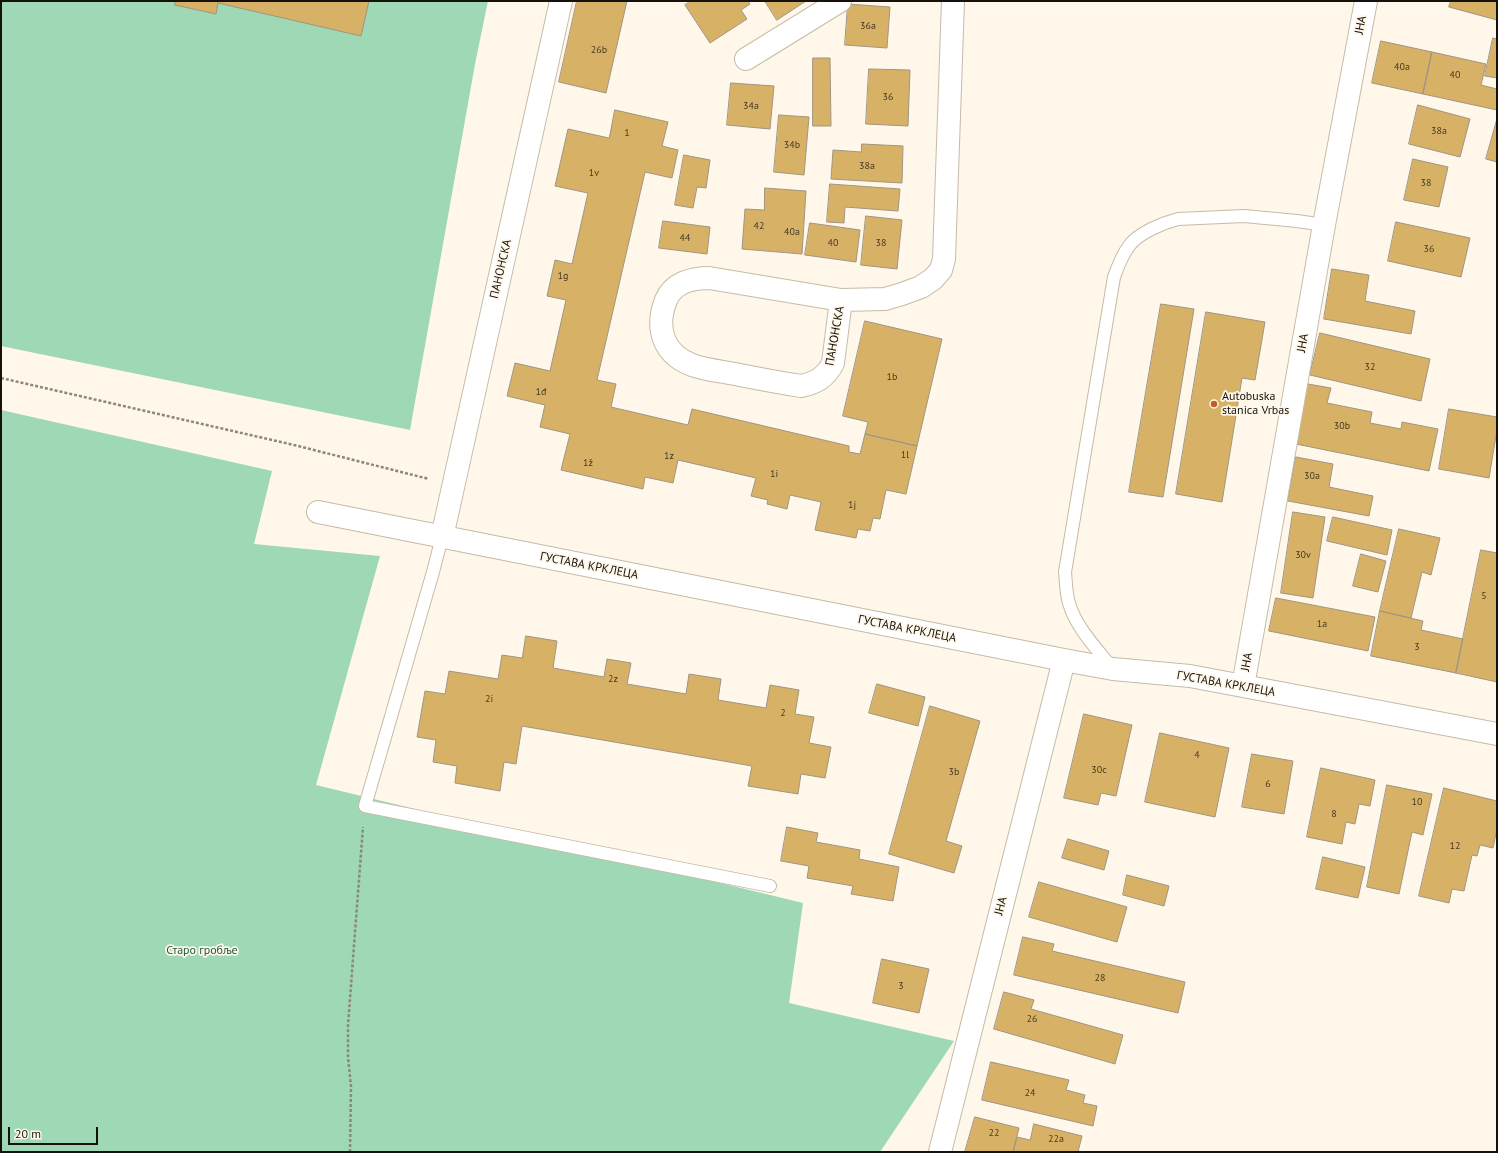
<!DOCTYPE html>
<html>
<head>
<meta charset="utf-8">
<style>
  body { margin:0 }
  #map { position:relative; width:1498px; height:1153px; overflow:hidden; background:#fef7ea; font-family:"PT Sans",sans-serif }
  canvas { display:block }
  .frame { position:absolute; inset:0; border:2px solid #16120b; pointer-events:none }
  .scale { position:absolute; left:8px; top:1127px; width:90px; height:18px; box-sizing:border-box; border:2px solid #16120b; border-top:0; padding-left:5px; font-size:12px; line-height:14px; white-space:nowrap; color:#16120b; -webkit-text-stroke:3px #fef7ea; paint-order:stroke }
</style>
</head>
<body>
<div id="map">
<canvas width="1498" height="1153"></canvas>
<div class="frame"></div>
<div class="scale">20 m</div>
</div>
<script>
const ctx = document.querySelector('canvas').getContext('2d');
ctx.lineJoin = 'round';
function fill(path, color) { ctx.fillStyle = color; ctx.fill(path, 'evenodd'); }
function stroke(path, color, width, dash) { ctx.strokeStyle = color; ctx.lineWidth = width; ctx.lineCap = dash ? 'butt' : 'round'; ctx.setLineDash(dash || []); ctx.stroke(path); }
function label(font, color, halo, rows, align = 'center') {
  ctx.font = font + ' "PT Sans",sans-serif'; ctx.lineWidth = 3.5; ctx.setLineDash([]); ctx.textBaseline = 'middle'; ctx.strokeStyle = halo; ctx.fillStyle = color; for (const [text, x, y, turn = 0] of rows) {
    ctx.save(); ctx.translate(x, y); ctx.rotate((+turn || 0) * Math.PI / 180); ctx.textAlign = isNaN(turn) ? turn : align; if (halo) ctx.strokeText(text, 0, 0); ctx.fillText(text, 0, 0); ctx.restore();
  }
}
fill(new Path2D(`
  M1,1H488L475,64L410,430L1,346Z
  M1,410L272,471L254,544L380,556L316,785L803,903L789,1003L954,1041L880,1152H1Z`), '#9ed8b5');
const building = new Path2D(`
  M176,1H369L361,36L218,3L216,14L175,5Z
  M577,1H627L606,93L559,82Z
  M691,1H748L750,4L741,10L747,19L710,43L685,5Z
  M765,1H806L777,20Z
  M1451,1H1497V20L1449,7Z
  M848,4L890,7L887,48L845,45Z
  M1493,38L1497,39V78L1485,76Z
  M1381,41L1432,52L1423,94L1372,83Z
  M1432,52L1486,64L1481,85L1497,89V110L1423,94Z
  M813,58H830L831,126H813Z
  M869,69L910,70L908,126L866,124Z
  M731,83L774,86L770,129L727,125Z
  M1418,105L1470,119L1460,157L1409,144Z
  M615,110L668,122L662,146L678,150L672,178L645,172L597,380L616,384L611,407L688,425L692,409L849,446V452L860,454L865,434L917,446L906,494L886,490L880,519L873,518L870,531L858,529L856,538L815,530L821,502L790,495L787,509L767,504L768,500L751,496L756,478L678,460L673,483L645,477L643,489L561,470L570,434L540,427L545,405L507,396L515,363L550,371L566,300L547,296L555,260L572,264L588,193L555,186L568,129L609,138Z
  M779,115L809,117L804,175L774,172Z
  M1497,119V162L1486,159Z
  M862,144L903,146L902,183L831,179L833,150L861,152Z
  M684,155L710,160L706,188L697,187L693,208L675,205Z
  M1413,159L1448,167L1439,207L1404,200Z
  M830,184L900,189L898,211L845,207L844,223L827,222Z
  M765,188L806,191L802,254L742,249L745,209L764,210Z
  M866,216L902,220L897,269L861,265Z
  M663,221L710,227L707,254L659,248Z
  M1396,222L1470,238L1461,277L1388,261Z
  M810,223L860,230L856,262L805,255Z
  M1332,269L1369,275L1365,301L1415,311L1411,334L1324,319Z
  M1161,304L1194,309L1163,497L1129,492Z
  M1206,312L1265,322L1255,380L1242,378L1222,502L1176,494Z
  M865,321L942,339L917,446L865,434L868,422L843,416Z
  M1320,333L1430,359L1421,401L1310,375Z
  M1308,384L1331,388L1327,403L1372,412L1370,423L1401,429L1402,422L1438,429L1429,471L1296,444Z
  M1449,409L1497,417V430L1489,478L1439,469Z
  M1296,457L1333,464L1329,487L1373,496L1369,516L1288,501Z
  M1293,512L1325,517L1313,598L1281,593Z
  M1333,517L1392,530L1387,555L1327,541Z
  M1399,529L1440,538L1431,575L1422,572L1411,618L1380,611Z
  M1481,550L1497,553V682L1456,673Z
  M1361,554L1386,561L1378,592L1353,586Z
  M1276,598L1375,617L1368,651L1269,631Z
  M1380,611L1423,621L1421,630L1463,639L1456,673L1371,656Z
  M526,636L557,641L553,668L604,677L607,659L631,663L627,684L686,694L689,674L721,679L718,700L766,708L770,685L799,690L795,714L814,717L809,743L831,747L825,778L801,774L798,794L748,786L752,766L522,726L516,764L504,762L500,791L455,783L457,766L433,762L436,740L417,737L425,691L445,694L449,671L498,679L502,655L522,658Z
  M877,684L925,697L918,726L869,713Z
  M930,706L980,721L946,841L962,846L954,873L889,854Z
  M1084,714L1132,725L1116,796L1101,793L1098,805L1064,798Z
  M1160,733L1229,748L1215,817L1145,802Z
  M1252,754L1293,761L1284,814L1242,807Z
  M1321,768L1375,780L1370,806L1359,804L1355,824L1346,822L1342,844L1307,837Z
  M1387,785L1432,794L1423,835L1412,832L1399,894L1367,887Z
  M1444,788L1497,801V829L1493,848L1480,845L1477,856L1472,855L1464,891L1452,889L1449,903L1419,896Z
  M787,827L818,833L816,842L860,850L859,859L899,867L893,901L851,894L853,886L807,878L809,866L781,861Z
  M1068,839L1109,851L1104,870L1062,858Z
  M1323,857L1365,867L1358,898L1316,889Z
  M1127,875L1169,886L1164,906L1123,895Z
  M1039,882L1127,907L1117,942L1029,917Z
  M1023,937L1054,944L1052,951L1185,982L1178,1013L1014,975Z
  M882,959L929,969L919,1013L873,1003Z
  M1004,992L1034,1000L1031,1009L1123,1035L1115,1064L994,1029Z
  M991,1062L1069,1080L1066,1090L1085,1095L1083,1103L1097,1106L1093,1126L982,1100Z
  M975,1117L1019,1128L1013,1152H965Z
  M1034,1124L1082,1136L1078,1152H1013L1017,1137L1030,1140Z`);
fill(building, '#d7b166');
stroke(building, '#a09582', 1);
const service = new Path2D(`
  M442,537L433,572L365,806L770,886
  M1112,668C1097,649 1075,626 1069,603C1066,594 1066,582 1065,572L1114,277C1118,266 1122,255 1129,246C1138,233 1163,223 1178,219L1244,216L1297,221L1324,225`);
const minor = new Path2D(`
  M746,59L840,1
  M841,300L833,363C826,377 816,383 801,386C781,383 760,379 740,375C727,372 705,370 692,365C663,354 655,328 666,300C673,283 692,278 709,278L841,300L885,299L902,294L921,287L933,279L941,270L944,259L953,1
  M318,512L1064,660L1113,669L1190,676L1497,734
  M442,537L561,1
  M1243,686L1324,225L1366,1
  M940,1152L1064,660`);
stroke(service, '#c6bba6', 14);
stroke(minor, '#c6bba6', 24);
stroke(new Path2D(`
  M1,378L294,445L429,479
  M350,1152L351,1086L348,1057V1025L363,827`), '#8c877d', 2.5, [3, 2]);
stroke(service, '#fff', 12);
stroke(minor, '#fff', 22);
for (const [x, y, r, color] of [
  [1214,404,4,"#c26024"]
]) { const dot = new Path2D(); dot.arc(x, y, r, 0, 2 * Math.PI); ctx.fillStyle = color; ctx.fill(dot); stroke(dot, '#fef7ea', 1.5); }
label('10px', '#463a22', null, [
  ["36a",868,26],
  ["26b",599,50],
  ["40a",1402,67],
  ["40",1455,75],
  ["36",888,97],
  ["34a",751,106],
  ["38a",1439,131],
  ["1",627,133],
  ["34b",792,145],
  ["38a",867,166],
  ["1v",594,173],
  ["38",1426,183],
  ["42",759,226],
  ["40a",792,232],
  ["44",685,238],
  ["40",833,243],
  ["38",881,243],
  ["36",1429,249],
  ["1g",563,276],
  ["32",1370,367],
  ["1b",892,377],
  ["1đ",541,392],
  ["30b",1342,426],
  ["1l",905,455],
  ["1z",669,456],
  ["1ž",588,463],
  ["1i",774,474],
  ["30a",1312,476],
  ["1j",852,505],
  ["30v",1303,555],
  ["5",1484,596],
  ["1a",1322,624],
  ["3",1417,647],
  ["2z",613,679],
  ["2i",489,699],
  ["2",783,713],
  ["4",1197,755],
  ["30c",1099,770],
  ["3b",954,772],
  ["6",1268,784],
  ["10",1417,802],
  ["8",1334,814],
  ["12",1455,846],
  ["28",1100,978],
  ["3",901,986],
  ["26",1032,1019],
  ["24",1030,1093],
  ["22",994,1133],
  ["22a",1056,1139]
]);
label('12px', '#16120b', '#fef7ea', [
  ["ЈНА",1361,25,-79],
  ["ПАНОНСКА",501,269,-77],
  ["ПАНОНСКА",835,336,-80],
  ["ЈНА",1303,343,-80],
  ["ГУСТАВА КРКЛЕЦА",589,566,11],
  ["ГУСТАВА КРКЛЕЦА",907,629,11],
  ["ЈНА",1247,662,-80],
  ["ГУСТАВА КРКЛЕЦА",1226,684,10],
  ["ЈНА",1001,906,-76]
]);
label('12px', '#16120b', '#fef7ea', [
  ["Autobuska",1222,397],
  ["stanica Vrbas",1222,411]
], 'left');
label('12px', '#1f5a3c', '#fef7ea', [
  ["Старо гробље",202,951]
]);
</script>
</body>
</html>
